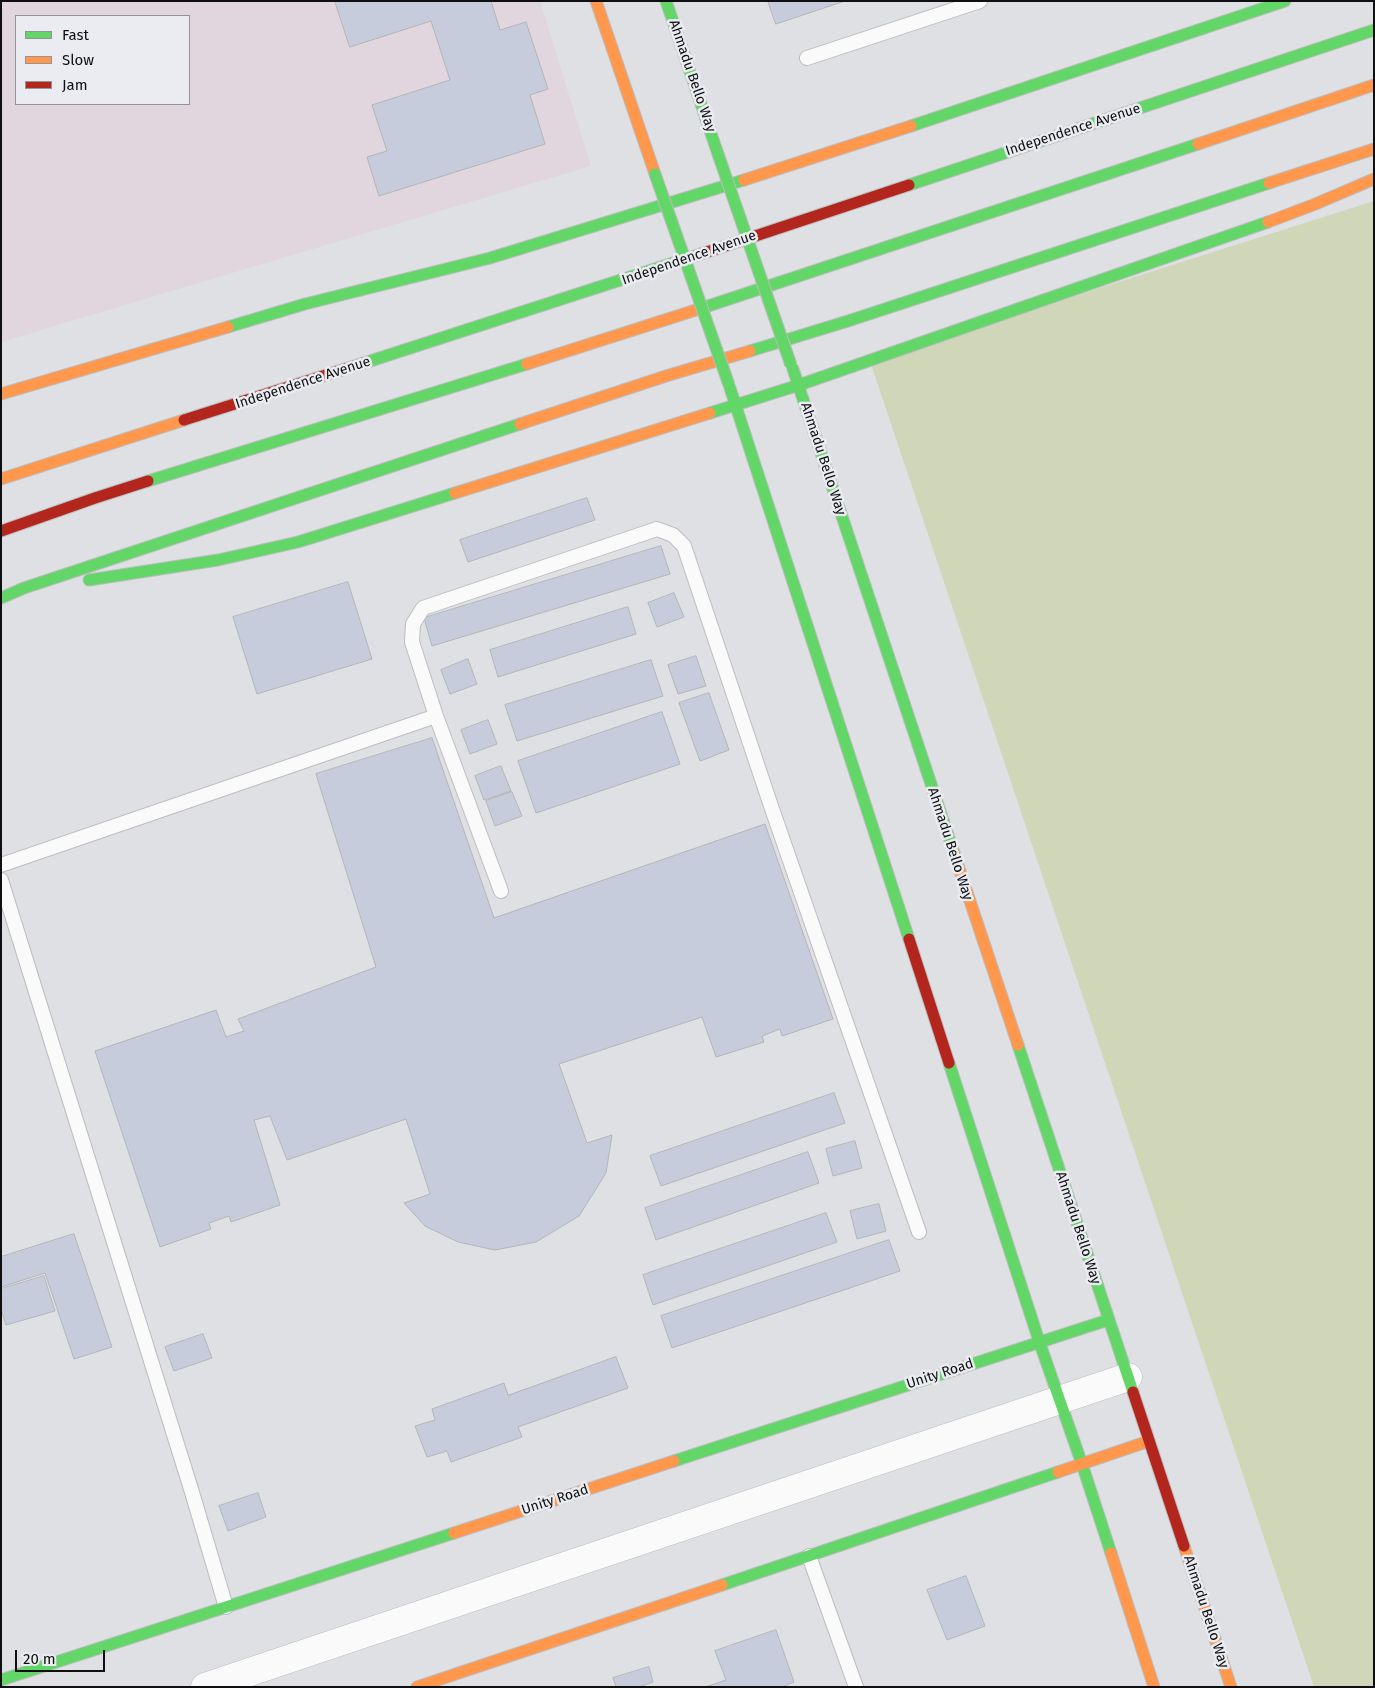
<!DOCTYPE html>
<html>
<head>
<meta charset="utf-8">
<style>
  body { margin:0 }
  #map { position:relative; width:1375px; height:1688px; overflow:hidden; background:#dee0e3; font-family:"Fira Sans",sans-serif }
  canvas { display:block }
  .frame { position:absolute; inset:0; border:2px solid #0f0f11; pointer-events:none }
  .legend { position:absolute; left:15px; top:15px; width:175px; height:90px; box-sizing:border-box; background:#eaecf1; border:1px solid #929497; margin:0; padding:6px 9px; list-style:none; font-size:15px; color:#0f0f11 }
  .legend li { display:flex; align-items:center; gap:10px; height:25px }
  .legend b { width:25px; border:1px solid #929497 }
  .scale { position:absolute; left:15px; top:1650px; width:90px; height:22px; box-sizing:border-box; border:2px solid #0f0f11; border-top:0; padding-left:6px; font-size:15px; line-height:18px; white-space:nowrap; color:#0f0f11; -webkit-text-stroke:4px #eaecf1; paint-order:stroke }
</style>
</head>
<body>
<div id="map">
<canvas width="1375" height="1688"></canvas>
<div class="frame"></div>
<ul class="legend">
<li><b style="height:6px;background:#63d668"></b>Fast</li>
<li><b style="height:6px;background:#ff974d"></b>Slow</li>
<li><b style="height:6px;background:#b3261e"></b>Jam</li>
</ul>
<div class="scale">20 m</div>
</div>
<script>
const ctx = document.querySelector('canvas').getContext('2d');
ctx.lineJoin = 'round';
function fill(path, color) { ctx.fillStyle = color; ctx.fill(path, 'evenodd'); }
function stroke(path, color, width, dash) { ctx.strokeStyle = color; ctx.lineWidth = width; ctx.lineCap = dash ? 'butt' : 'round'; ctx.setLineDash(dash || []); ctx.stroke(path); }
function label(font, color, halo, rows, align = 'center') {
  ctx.font = font + ' "Fira Sans",sans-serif'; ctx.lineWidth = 5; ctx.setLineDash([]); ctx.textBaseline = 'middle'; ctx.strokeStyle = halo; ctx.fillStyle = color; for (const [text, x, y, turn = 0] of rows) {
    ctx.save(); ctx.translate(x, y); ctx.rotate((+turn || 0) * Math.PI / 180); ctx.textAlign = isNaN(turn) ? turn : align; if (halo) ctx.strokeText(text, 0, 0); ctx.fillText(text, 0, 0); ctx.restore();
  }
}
fill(new Path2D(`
  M1,1H540L591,166L1,342ZM16,16H189V104H16Z`), '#e2d6de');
fill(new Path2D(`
  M1374,201V1687H1314L870,361Z`), '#d0d6b8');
const building = new Path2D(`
  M335,1H491L500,30L526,22L548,89L530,95L545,144L379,196L367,157L387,151L372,105L450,80L431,21L350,47Z
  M768,1H845L776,24Z
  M587,498L595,520L468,562L460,540Z
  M661,546L670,574L432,646L424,618Z
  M348,582L372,659L257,694L233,617Z
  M674,593L684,617L657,627L648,603Z
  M628,607L636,634L498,677L490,650Z
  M696,656L706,686L678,694L668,665Z
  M468,659L477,684L450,694L441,670Z
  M651,660L663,696L517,741L505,705Z
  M709,693L729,750L700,761L679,703Z
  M662,712L680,764L536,813L518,761Z
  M488,720L497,744L470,754L461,730Z
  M432,738L494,918L765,824L833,1019L782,1036L780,1029L762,1036L764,1042L716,1057L702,1017L559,1064L587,1143L612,1135L606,1173L579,1216L536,1242L495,1250L458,1242L425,1226L404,1203L430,1194L406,1119L287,1160L270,1116L254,1120L280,1205L231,1222L229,1216L209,1223L211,1229L160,1247L95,1051L216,1010L226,1037L244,1031L238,1019L376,967L316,774Z
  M501,766L511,791L484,800L475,776Z
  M512,792L522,816L495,826L486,801Z
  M834,1093L845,1123L661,1186L650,1156Z
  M855,1141L862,1168L833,1176L826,1149Z
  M808,1152L819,1183L656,1240L645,1208Z
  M879,1204L886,1231L857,1239L850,1211Z
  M826,1213L837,1242L653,1305L643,1275Z
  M74,1234L112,1347L74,1359L45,1273L1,1287V1257Z
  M889,1240L900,1271L672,1348L661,1316Z
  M44,1276L55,1311L6,1325L1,1309V1289Z
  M203,1334L212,1358L174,1371L165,1347Z
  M616,1357L628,1388L518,1427L522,1437L451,1462L447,1451L427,1457L415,1426L435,1420L432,1409L504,1383L508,1395Z
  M258,1493L266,1517L228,1531L219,1506Z
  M966,1576L985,1626L947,1640L927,1590Z
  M776,1630L794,1682L782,1687H705L726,1680L715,1651Z
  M649,1667L653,1682L639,1687H616L613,1678Z`);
fill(building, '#c6ccdb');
stroke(building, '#b3b5b6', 1);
const lane = new Path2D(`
  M807,58L980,1
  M436,716L412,642L413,624L423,608L657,529L673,535L684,546L771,806L919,1232
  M1,865L436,716L501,891
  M1,880L191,1489L226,1607
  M809,1556L856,1687`);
const street = new Path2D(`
  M205,1687L1128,1377`);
const fast = new Path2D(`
  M666,1L718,154
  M911,126L1285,1
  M909,185L1374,30
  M699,309L1198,144
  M228,327L305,304L490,258L744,180
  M750,351L848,321L1269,183
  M364,363L701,254
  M793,369L954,853
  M730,388L909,939
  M710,413L799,385L1268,222
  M148,481L527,364
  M89,580L218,560L298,542L455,493
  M1,598L24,588L520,424
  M1018,1045L1133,1392
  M949,1063L1039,1341L1082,1464L1111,1553
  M674,1461L1108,1320
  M722,1585L1058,1472
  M1,1680L454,1533`);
const slow = new Path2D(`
  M596,1L655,174
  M1198,144L1374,85
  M744,180L911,126
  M1269,183L1374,149
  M1268,222L1313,205L1374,179
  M527,364L699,309
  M1,394L228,327
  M520,424L666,376L750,351
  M1,479L184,420
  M455,493L710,413
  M954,853L1018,1045
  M1058,1472L1149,1441
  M454,1533L674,1461
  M1184,1546L1231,1687
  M1111,1553L1154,1687
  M417,1687L722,1585`);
const jam = new Path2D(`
  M701,254L909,185
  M184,420L364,363
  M1,531L95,498L148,481
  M909,939L949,1063
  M1133,1392L1184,1546`);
stroke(lane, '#bcbdc0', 16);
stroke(street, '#bcbdc0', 29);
stroke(fast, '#bcbdc0', 13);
stroke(slow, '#bcbdc0', 13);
stroke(jam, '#bcbdc0', 13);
stroke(lane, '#fafafb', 14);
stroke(street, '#fafafb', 28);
stroke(fast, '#63d668', 11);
stroke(slow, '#ff974d', 11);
stroke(jam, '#b3261e', 11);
const fastBridge = new Path2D(`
  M718,154L791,365
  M655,174L729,385`);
stroke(fastBridge, '#babbbc', 13, []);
stroke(fastBridge, '#63d668', 11);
label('14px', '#0f0f11', '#eaecf1', [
  ["Ahmadu Bello Way",692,76,71],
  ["Independence Avenue",1073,130,-18],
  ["Independence Avenue",689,258,-19],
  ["Independence Avenue",303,383,-18],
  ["Ahmadu Bello Way",823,459,72],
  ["Ahmadu Bello Way",950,844,72],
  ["Ahmadu Bello Way",1078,1228,72],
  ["Unity Road",940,1374,-18],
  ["Unity Road",555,1500,-18],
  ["Ahmadu Bello Way",1206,1612,72]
]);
</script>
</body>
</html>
